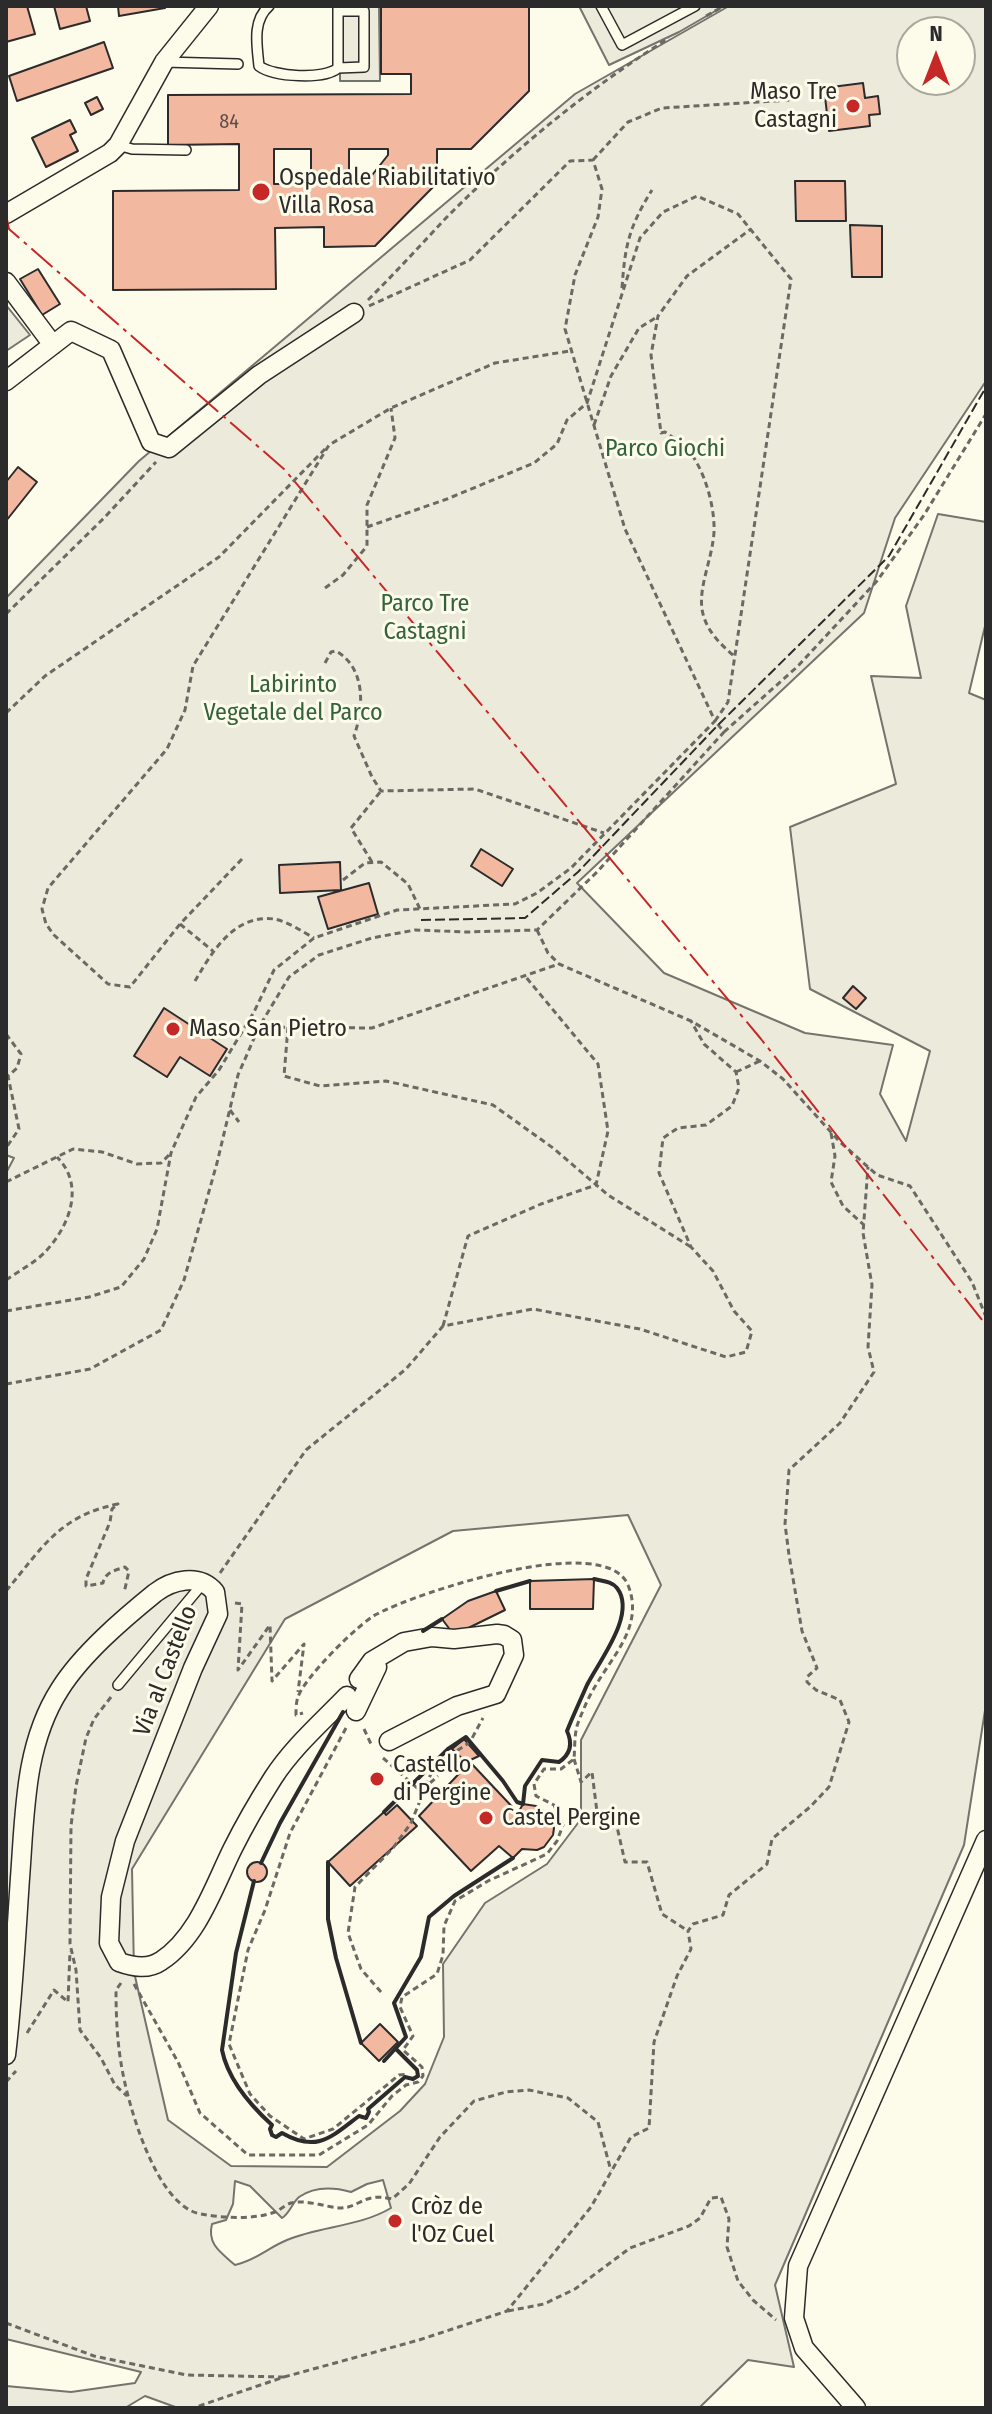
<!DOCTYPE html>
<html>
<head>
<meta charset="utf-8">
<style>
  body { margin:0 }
  #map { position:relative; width:992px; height:2414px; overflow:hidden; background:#fdfbea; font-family:"Fira Sans Condensed",sans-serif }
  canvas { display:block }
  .frame { position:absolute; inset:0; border:8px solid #2b2b2b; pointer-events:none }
  .north { position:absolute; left:896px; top:16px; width:80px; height:80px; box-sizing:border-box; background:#fdfbea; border:2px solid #a9a89e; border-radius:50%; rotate:0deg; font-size:22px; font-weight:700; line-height:32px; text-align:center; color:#2b2b2b }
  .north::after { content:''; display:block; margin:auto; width:28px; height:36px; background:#c62828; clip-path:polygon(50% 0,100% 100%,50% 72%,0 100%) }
</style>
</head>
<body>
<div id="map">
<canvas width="992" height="2414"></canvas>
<div class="frame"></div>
<div class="north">N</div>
</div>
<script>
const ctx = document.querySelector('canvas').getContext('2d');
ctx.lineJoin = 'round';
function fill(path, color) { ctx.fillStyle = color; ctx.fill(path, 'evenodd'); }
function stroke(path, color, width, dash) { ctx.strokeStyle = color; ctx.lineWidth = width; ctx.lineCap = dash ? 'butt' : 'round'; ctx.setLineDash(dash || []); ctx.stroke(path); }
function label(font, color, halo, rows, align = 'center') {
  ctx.font = font + ' "Fira Sans Condensed",sans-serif'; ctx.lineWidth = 6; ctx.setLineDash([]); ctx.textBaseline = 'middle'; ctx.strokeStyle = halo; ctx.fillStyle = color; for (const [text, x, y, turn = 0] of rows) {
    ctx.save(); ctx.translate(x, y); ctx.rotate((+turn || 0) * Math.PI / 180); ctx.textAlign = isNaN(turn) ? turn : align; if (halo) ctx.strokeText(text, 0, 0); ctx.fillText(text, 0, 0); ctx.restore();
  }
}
const green = new Path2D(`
  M729,6H986V381L895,518L864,613L577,883L664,973L805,1033L893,1045L880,1094L906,1141L930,1051L810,989L790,827L896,784L871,676L921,678L906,606L938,514L986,522V622L969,693L986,700V1704L964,1845L775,2285L794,2367L748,2360L699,2408H178L145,2396L125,2408H6V2386L71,2392L135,2383L141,2372L6,2339V1173L14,1158L6,1155V598L139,461L575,94ZM912,32H960V80H912ZM628,1515L661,1585L581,1740V1819L547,1864L485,1903L443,1964L444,2037L425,2084L400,2111L327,2167L231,2166L168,2120L134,1972L132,1869L285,1619L453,1531ZM383,2180L391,2208C359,2227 320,2226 287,2240C267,2248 259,2259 235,2265C220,2252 207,2244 212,2224L226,2220L233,2204L235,2181L250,2186L282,2218C290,2213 292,2203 299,2197C315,2186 333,2187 351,2192L367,2184Z`);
fill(green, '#ecebdb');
stroke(green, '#74746e', 2);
const parking = new Path2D(`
  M340,6H379L380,81H340Z
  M579,6H724L679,32L609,65Z
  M6,305L30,335L6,351Z`);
fill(parking, '#eceadb');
stroke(parking, '#74746e', 2);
const building = new Path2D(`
  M6,6H27L35,34L6,42Z
  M54,6H86L90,21L60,29Z
  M118,6H165V8L119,16Z
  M381,6H529V91L471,149H437V183L375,246L324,247V227L275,228L276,289L113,290V191L239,190V144L168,145V95L411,94V74H381ZM274,149H311V184H274ZM349,149H388V155L365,184H349Z
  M104,42L113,68L17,101L9,76Z
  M863,83L865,98L878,96L880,114L869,115L870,126L829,131L824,88Z
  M97,97L103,109L91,115L85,103Z
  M70,120L76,132L70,135L78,151L46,167L32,138Z
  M795,181H845L846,221H796Z
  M850,225L882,226V277H852Z
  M38,269L60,304L42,315L20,279Z
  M18,467L37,482L6,521V482Z
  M481,849L513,869L502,886L471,866Z
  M340,862L341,890L280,893L279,865Z
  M369,883L378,914L328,929L318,897Z
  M853,986L866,998L856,1009L843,998Z
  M164,1008L227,1049L210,1076L180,1057L167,1077L134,1056Z
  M594,1579L593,1609H530V1581Z
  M496,1591L505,1610L454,1635L442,1619L468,1601Z
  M464,1739L479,1756L466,1762L452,1749Z
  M470,1762L518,1813L523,1804L536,1806L549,1814L554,1828L553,1835L544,1847L537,1850L522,1849L513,1858L499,1846L471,1871L419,1816Z
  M397,1805L417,1826L350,1886L328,1862L384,1812L386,1815Z
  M247 1872a10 10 0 1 1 20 0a10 10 0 1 1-20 0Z
  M380,2024L398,2042L379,2061L361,2043Z`);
fill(building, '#f2b8a0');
stroke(building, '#2b2b2b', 2);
const lane = new Path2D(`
  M269,6C252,21 257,45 259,66C274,77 324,80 338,68V6
  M601,6L622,45L695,6
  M164,62L238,64
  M338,68L364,67V11H338
  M118,145L132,149L186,150
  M118,1685L204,1582`);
const street = new Path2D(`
  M6,214L110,153L118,145L164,62L209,6
  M6,282L53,345
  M6,381L71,331L111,350L151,442L169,448L259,375L354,313
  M359,1679L372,1661L404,1642L432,1637L454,1639L497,1634L504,1635L512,1640L514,1655L496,1694L457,1706L389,1741
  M356,1711L377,1667
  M6,2055C13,1996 16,1937 20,1878C25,1813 24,1745 60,1689C82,1654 123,1619 155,1593C172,1580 199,1573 215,1592L218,1614L193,1668L125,1841L111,1897L109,1943L119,1962C133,1967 148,1970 161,1961C198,1937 214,1886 233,1848C245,1824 259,1800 273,1778C293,1747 322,1722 347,1696
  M856,2408L804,2348L794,2318L798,2266L986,1840`);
stroke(lane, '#2b2b2b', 12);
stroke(street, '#2b2b2b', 21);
stroke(new Path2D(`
  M706,16L724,6
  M593,160L628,122L662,108L791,100
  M622,288C625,245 629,227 652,190
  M368,300C394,274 419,247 444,220C511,152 588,89 669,38
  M594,425L611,376L639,328L657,317
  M367,527L447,499L534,463L557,444L567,420L587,403L640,238L663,212L697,196L738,214L791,279L728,702L715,721L724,732L797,667L877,581L924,515L986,414
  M325,588L343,575L367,546V505L395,438L391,408
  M6,614L104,518L156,462
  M733,655C719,643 705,629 702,609C699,588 710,563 713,541C718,515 705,466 685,447C680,442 672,437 665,432L661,433L651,355L658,316L687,276L751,229
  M325,663L331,652L336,651C366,668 364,708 354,736L372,777L381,791L475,789L604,833
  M6,713L45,676L219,557L325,449
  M242,859L180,924L130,987L108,984L54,935L46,924L42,909L48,888L167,749L185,710L193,666L329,445L391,408L495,363L570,351
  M372,862L351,828L381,791
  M343,880L365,863L381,862L408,884L420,909
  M180,924L213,951
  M537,930L548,953L559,964L691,1021L760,1061L783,1079L839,1141L877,1175L910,1186L972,1282L986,1317
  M195,981C212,952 234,914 274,919C287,921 303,932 314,938
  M259,1027L372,1028L559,964
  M288,1027L284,1076L320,1086L386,1081L493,1105L553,1148L608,1195L691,1247
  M6,1034L21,1054L17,1068L8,1076L19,1129L6,1148
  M736,1072L760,1061
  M230,1110L239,1122
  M831,1133L835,1156L831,1182L843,1206L864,1225
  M6,1182L73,1149L102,1152L137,1164L161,1163L169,1155
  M6,1280C19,1271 36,1262 46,1251C70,1225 85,1185 57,1157
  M6,1311L89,1297L121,1287L144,1259L157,1229L171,1153L181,1130L196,1097L219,1070L254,1012L274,970L314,938L397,910L515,904L537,893L571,868L715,721L625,529L565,329L575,275L598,217L602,189L593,160L570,161L470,260L369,306
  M443,1326L468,1236L541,1204L596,1185L608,1131L598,1064L525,976
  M6,1384L90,1369L161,1330L184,1280L217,1163L238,1075L259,1027L289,977L319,955L372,938L415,930L467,932L537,930L597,872L724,732
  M220,1573L306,1450L406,1369L443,1326L533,1309L640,1329L726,1357L746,1352L752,1331L734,1311L713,1271L691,1247L659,1173L663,1138L678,1128L706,1125L732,1106L739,1088L736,1072L704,1044L691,1021
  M6,1591C43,1547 59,1516 118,1504L112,1509L110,1522L86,1579V1586L103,1583C105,1572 116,1570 125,1567L129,1571L124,1593
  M235,1603L242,1604L238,1670L270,1625L272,1681L304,1644L298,1692
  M111,1697L94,1719L86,1738L76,1786L71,1826L70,1944L76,1970L80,2030L101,2058L115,2085L127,2096
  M346,1728L290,1833L265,1910L248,1950L229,2044L250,2094L270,2116L304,2139L333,2129L399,2075L408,2074
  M364,1729L371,1744
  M383,1758L423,1793
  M574,1759L581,1782L592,1772L597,1812L615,1818L625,1862H647L662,1914L688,1931
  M430,1783L438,1776
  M121,1983L116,1990C116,2014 117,2039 121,2063C127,2102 156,2207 201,2214C224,2218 253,2220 275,2212C280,2210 285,2205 291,2203C305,2199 325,2207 340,2208C360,2208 363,2192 392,2199L409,2184L440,2137L474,2101L506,2092L529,2090L568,2098L598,2122L611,2171
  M134,1984L178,2062L200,2113L248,2155H319L368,2125L392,2096L406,2085L418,2082L423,2076L422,2067L403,2050L413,2036L400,2007L402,1997L437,1974L443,1955L444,1926L455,1901L488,1881L547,1854L557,1841L563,1825L554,1805L536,1796L534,1784L544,1769H561L574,1759C575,1748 574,1734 578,1723C583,1710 589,1696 596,1685C614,1654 644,1625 628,1585C605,1530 416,1593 377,1614C359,1623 304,1678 298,1697C296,1702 296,1710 296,1715L303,1713
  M381,1992L361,1969L348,1933L355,1887L393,1848L411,1823L434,1766L470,1742L483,1718
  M27,2033L54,1990L68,2002L70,1951
  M6,2082L16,2071
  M508,2311L544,2304L575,2289L630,2248L689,2226L700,2218L711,2198L721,2197L729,2219L727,2247L738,2281L753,2300L776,2320
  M6,2323L94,2356L187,2375L284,2377L193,2408
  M284,2377L419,2340L507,2311L591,2207L631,2137L649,2128L654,2042L677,1976L691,1949L688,1931L693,1924L723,1915L729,1895L767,1864L772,1839L810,1807L829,1787L849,1722L840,1700L816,1690L807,1682V1677L817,1668L802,1631L789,1555L785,1524L789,1470L840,1423L874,1372L868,1347L872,1285L863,1233L868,1167`), '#6a6964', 3, [6, 4]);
stroke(lane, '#fdfbea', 9);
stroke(street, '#fdfbea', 18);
stroke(new Path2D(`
  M421,920L525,918L578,872L718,725L889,556L986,387`), '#2b2b2b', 2, [10, 4]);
stroke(new Path2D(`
  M496,1591L530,1581
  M423,1631L442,1619
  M523,1804L525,1786L542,1760L559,1762C571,1754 573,1744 567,1731C573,1716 580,1701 587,1685C599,1661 637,1614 617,1588C612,1581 602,1581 594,1579
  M384,1812L448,1749L466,1737L503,1781L517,1802L523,1804
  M328,1862V1919L336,1958L361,2043
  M261,1863L280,1823L343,1712
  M254,1881L236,1953L222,2050C228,2080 250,2105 272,2125L270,2129L272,2135L276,2137L282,2133C317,2153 331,2137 359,2116L366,2118L369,2112L368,2109L405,2077L413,2079L418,2076L417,2070L396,2049
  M384,2061L406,2037L394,2003L421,1957L429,1917L454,1896L513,1858`), '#2b2b2b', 4);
stroke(new Path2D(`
  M6,215L9,229L285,470L761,1039L986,1325`), '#c62828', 2, [28, 6, 4, 6]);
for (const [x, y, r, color] of [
  [853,106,8,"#c62828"],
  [261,192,10,"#c62828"],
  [173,1029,8,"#c62828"],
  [377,1779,8,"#c62828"],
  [486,1818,8,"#c62828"],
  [395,2221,8,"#c62828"]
]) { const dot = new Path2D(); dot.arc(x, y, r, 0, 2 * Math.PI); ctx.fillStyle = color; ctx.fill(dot); stroke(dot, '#fdfbea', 3); }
label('20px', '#5d4e48', null, [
  ["84",229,122]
]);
label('24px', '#2b2b2b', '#fdfbea', [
  ["Maso Tre",837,92,"right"],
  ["Castagni",837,120,"right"],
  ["Ospedale Riabilitativo",279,178],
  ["Villa Rosa",279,206],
  ["Maso San Pietro",189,1029],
  ["Castello",393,1765],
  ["di Pergine",393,1793],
  ["Castel Pergine",502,1818],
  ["Cròz de",411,2207],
  ["l'Oz Cuel",411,2235]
], 'left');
label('24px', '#34623c', '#fdfbea', [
  ["Parco Giochi",665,449],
  ["Parco Tre",425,604],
  ["Castagni",425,632],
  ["Labirinto",293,685],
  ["Vegetale del Parco",293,713]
]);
label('24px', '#2b2b2b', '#fdfbea', [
  ["Via al Castello",166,1671,-69]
]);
</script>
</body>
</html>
